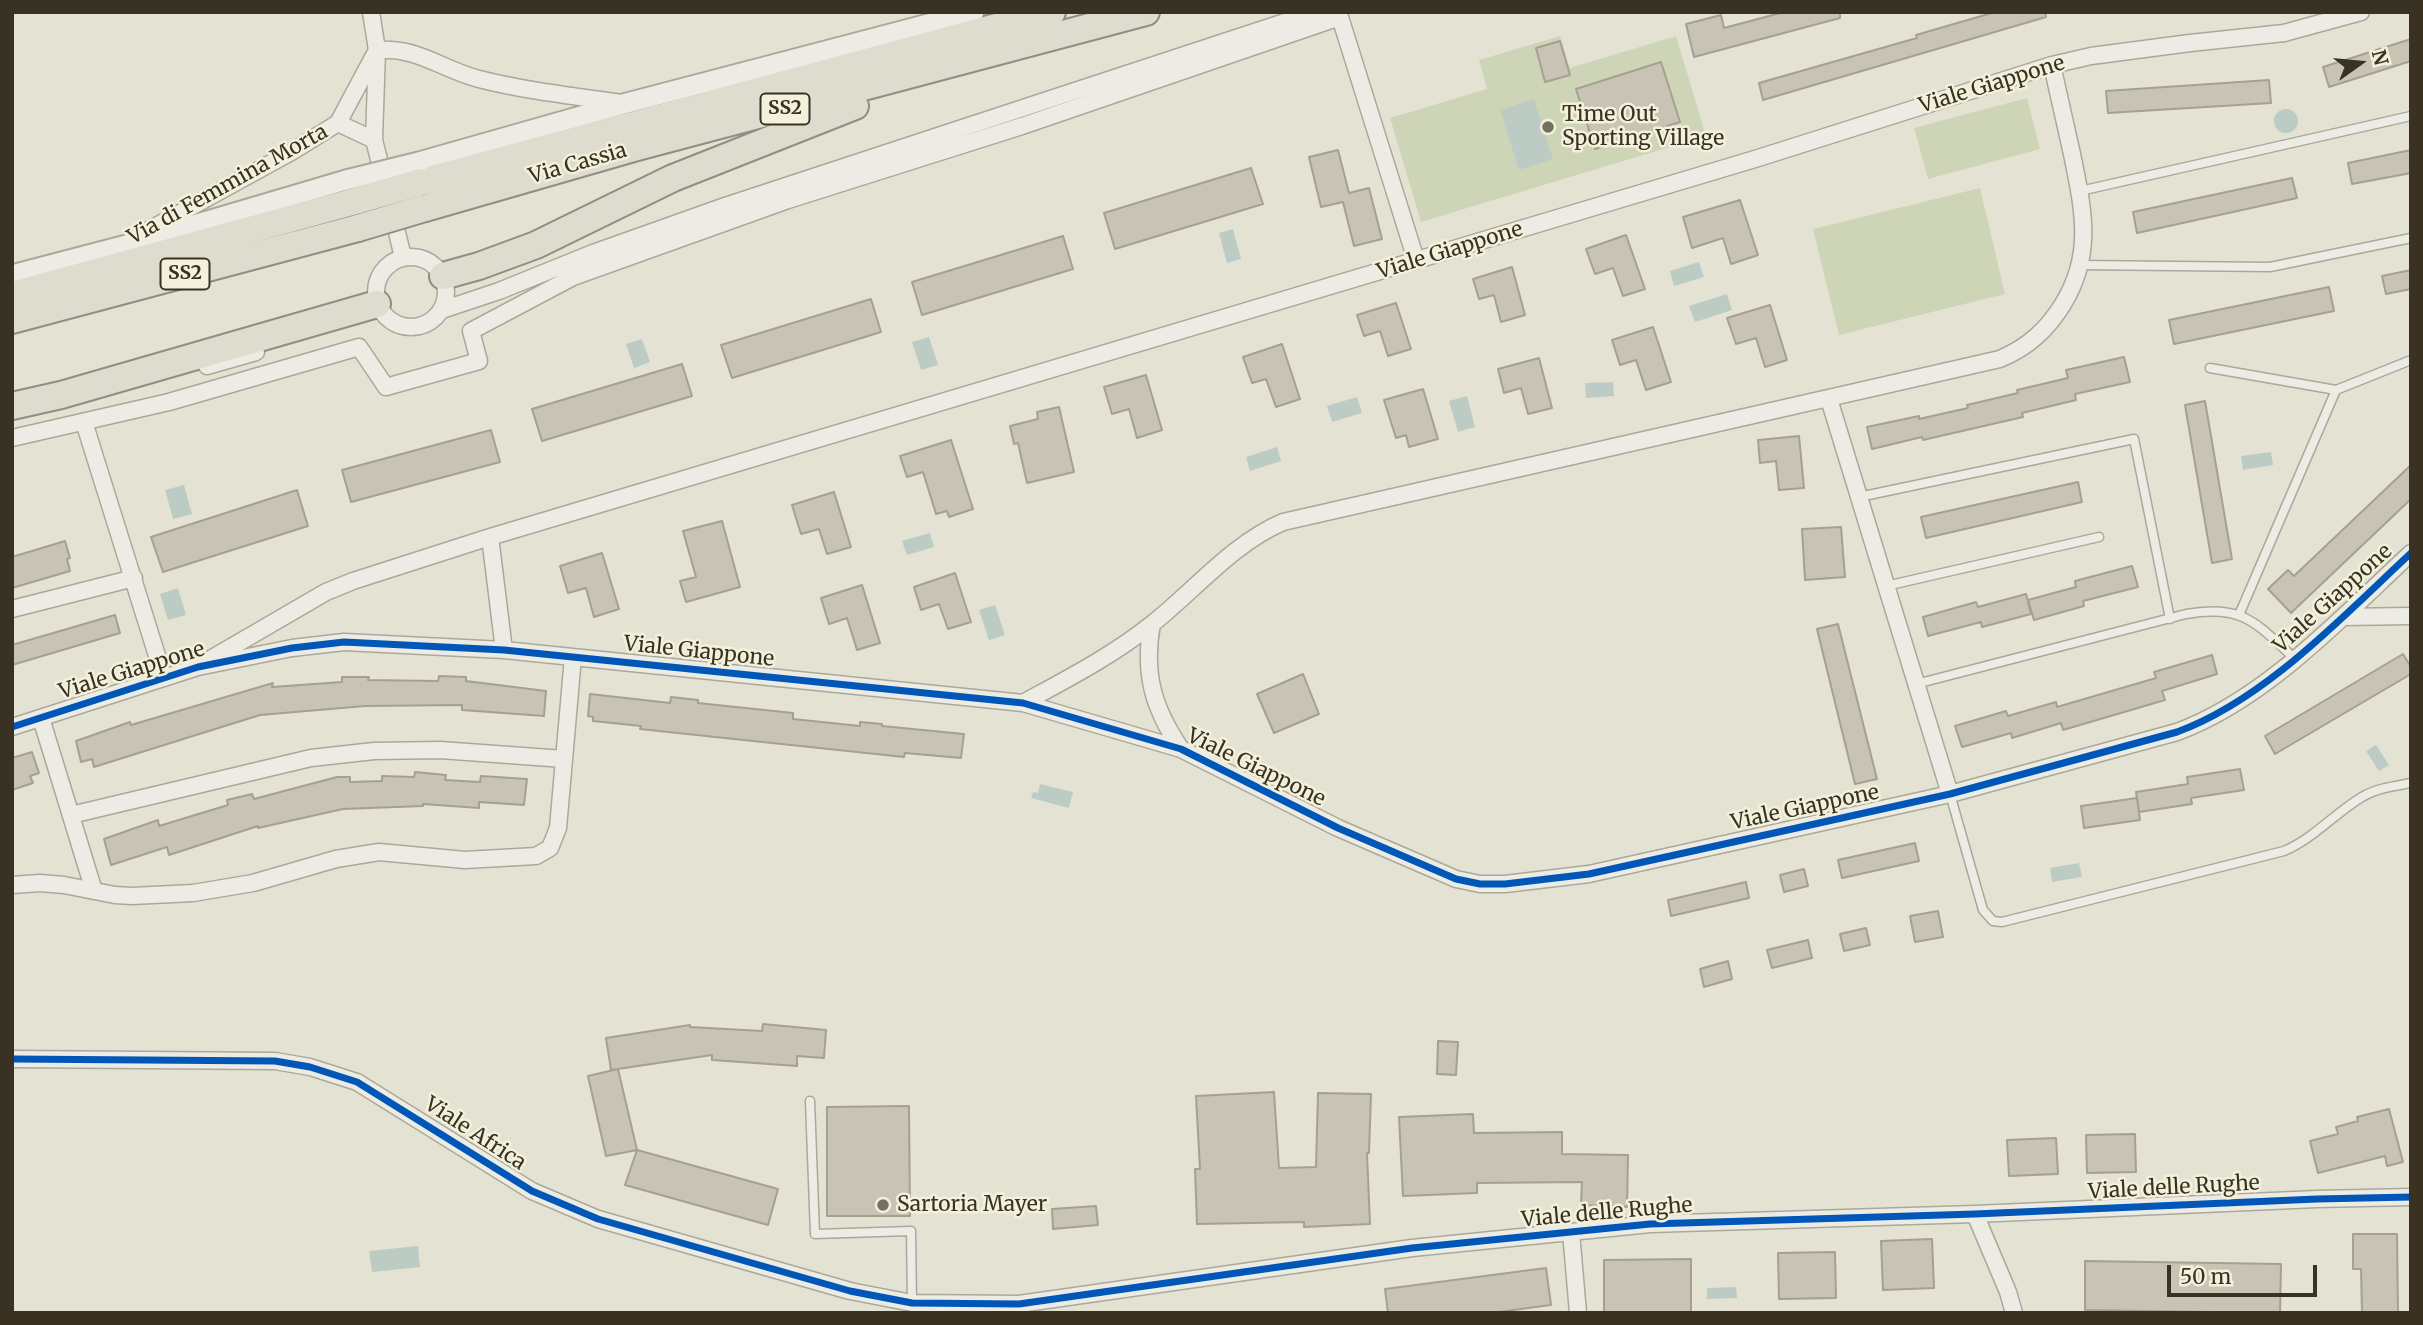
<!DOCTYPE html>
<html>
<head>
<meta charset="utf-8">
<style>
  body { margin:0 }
  #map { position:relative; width:2423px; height:1325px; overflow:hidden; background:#e4e3d3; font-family:Merriweather,serif }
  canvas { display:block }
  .frame { position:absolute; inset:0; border:14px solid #393223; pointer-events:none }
  .north { position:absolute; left:2325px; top:28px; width:70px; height:70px; -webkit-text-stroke:5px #f3f1db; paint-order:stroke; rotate:75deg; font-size:19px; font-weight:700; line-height:28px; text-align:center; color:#393223 }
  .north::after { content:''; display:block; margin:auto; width:24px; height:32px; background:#393223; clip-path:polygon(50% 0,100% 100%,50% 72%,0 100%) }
  .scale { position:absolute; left:2167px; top:1265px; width:150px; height:32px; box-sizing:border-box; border:4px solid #393223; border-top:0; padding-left:9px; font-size:21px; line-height:24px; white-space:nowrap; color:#393223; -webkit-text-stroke:5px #f3f1db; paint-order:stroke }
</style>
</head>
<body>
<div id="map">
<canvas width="2423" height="1325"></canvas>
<div class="frame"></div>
<div class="north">N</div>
<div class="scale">50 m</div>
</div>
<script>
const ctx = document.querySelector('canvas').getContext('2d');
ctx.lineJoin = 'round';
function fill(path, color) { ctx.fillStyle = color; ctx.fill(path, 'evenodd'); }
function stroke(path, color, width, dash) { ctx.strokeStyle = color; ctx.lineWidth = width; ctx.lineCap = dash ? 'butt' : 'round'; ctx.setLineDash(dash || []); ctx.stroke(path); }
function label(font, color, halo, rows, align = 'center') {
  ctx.font = font + ' Merriweather,serif'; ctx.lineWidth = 5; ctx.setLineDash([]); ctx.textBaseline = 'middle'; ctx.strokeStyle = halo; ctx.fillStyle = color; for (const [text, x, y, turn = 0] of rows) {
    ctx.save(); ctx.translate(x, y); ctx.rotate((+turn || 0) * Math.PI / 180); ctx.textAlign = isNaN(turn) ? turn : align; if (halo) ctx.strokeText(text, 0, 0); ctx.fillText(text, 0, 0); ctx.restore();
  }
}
fill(new Path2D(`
  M1560,36L1570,68L1676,36L1706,136L1421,222L1390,118L1487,89L1479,60Z
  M2027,98L2040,149L1928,179L1914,128Z
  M1980,188L2005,294L1839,335L1813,229Z`), '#ced5b7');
fill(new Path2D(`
  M1534,99L1553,159L1519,170L1500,110Z
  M2274 121a12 12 0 1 1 24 0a12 12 0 1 1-24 0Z
  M1233,229L1241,259L1227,263L1219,233Z
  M1699,262L1704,277L1674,286L1670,271Z
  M1727,294L1732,310L1695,322L1689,306Z
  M929,337L938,365L921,370L912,342Z
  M642,339L650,362L634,368L626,344Z
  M1613,382L1614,396L1586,398L1585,383Z
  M1467,396L1475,427L1458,432L1449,401Z
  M1357,397L1362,413L1332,422L1327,406Z
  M1277,447L1281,461L1250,471L1246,457Z
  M2271,452L2273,465L2243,470L2241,456Z
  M184,485L192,514L173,519L165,490Z
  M930,533L934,547L907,555L902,541Z
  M178,588L186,615L168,620L160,594Z
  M995,605L1005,635L989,640L979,610Z
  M2376,745L2389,765L2379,771L2366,751Z
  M1040,784L1073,792L1069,808L1031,798L1033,792L1038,793Z
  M2079,863L2082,877L2052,882L2050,868Z
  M418,1246L420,1267L372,1272L369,1251Z
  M1736,1287L1737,1298L1707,1299V1288Z`), '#bdcbc5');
const building = new Path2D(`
  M1784,12H1840V18L1694,57L1686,24L1721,15L1724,28Z
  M1995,12H2045L2046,17L1763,100L1759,83L1917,38L1916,35Z
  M2411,39V61L2329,87L2323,67Z
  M1560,41L1570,75L1545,82L1536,48Z
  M1661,62L1680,122L1595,149L1576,89Z
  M2269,80L2271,103L2108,113L2106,91Z
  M1338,150L1349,193L1369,188L1382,239L1354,246L1343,202L1321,207L1309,157Z
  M2411,150V173L2352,184L2348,163Z
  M1251,168L1263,204L1115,249L1104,213Z
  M2292,178L2297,198L2137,233L2133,212Z
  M1740,200L1758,255L1731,264L1723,238L1692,248L1683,217Z
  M1626,235L1645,289L1623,296L1613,268L1595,274L1586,249Z
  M1063,236L1073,269L922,315L912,282Z
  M1512,267L1525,315L1501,322L1494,295L1479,299L1473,279Z
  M2411,270V289L2386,294L2382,276Z
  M2329,287L2334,311L2174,344L2169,320Z
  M871,299L881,332L732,378L721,345Z
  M1396,303L1411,349L1388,356L1380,331L1364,336L1357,315Z
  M1770,305L1787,360L1765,367L1756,338L1736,344L1727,318Z
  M1653,327L1671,382L1646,390L1636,360L1620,365L1612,340Z
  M1282,344L1300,399L1276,407L1266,379L1252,383L1243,357Z
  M2124,357L2130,382L2075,394L2076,400L2022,413L2023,417L1923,440L1922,437L1872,449L1867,427L1919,416V419L1968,408L1967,405L2018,393L2017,390L2068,378L2066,370Z
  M1539,358L1552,408L1528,414L1521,388L1504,393L1498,369Z
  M682,364L692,396L542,441L532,409Z
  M1146,375L1162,430L1137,438L1129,409L1112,414L1104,387Z
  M1423,389L1438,439L1409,447L1406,435L1396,438L1384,400Z
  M2205,401L2232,559L2212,563L2185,405Z
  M1059,407L1074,472L1027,483L1018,443L1014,444L1010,426L1038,419L1037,412Z
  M491,430L500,462L351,502L342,470Z
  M1799,436L1804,488L1779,490L1776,461L1760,463L1758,440Z
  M951,440L973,509L949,517L947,511L936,514L923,472L907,477L900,456Z
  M2411,465V499L2291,613L2268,589L2288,570L2294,576Z
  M2078,482L2082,502L1926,538L1921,517Z
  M297,490L308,526L163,572L151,537Z
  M834,492L851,547L827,554L819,529L801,534L792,505Z
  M722,521L740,587L686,602L680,581L696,577L683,531Z
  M1841,527L1845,577L1805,580L1802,529Z
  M65,541L70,558L67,559L70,571L12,588V557Z
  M602,553L619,609L594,617L586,588L568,593L560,566Z
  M2132,566L2138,587L2083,601L2084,606L2034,620L2028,600L2076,587L2075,581Z
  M955,573L971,622L948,629L939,604L921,610L914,587Z
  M862,585L880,643L857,650L847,618L829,624L821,598Z
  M2026,594L2031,614L1982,627L1981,622L1928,636L1923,617L1976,602L1978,607Z
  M115,615L120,633L12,665V645Z
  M1838,624L1877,779L1855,784L1817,629Z
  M2403,654L2411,667V674L2275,754L2265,736Z
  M2212,655L2217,674L2162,691L2165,700L2063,730L2061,723L2012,738L2011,733L1962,747L1955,726L2006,711L2008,716L2056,702L2057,707L2156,678L2154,672Z
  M1303,674L1319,714L1274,733L1257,694Z
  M439,676L466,677V681L546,691L544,716L462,710V705L365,706L260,715L94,767L92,759L81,762L76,741L130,722L131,725L273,683L272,687L342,682V677H369L368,680L438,681Z
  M590,694L670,703L671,697L698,700V703L793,713V719L860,726V722L882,724V726L964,734L961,758L905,753L904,757L640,729L641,726L593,721V717L588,716Z
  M32,752L39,773L30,776L33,783L12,790V758Z
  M2240,769L2244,790L2191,798L2192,804L2139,812L2136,792L2188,784L2187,777Z
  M415,772L446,775L445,780L480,782L481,776L527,779L524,805L479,802V808L423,804V806L343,809L258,828V826L169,855L167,847L111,865L104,839L158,820L159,826L228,805L227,800L252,794L254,799L337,777H350V782L382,781V776L414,777Z
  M2137,798L2140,820L2084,828L2081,806Z
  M1915,843L1919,861L1842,878L1838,860Z
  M1804,869L1808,886L1784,892L1780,875Z
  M1746,882L1749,898L1671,916L1668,900Z
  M1938,911L1943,937L1915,942L1910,916Z
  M1866,928L1870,945L1844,951L1840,934Z
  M1808,940L1812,958L1772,968L1767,950Z
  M1728,961L1732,979L1704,987L1700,969Z
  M763,1024L826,1030L824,1058L797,1056V1066L712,1060V1055L611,1070L606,1038L690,1025V1027L762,1031Z
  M1438,1041L1458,1042L1456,1075L1437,1074Z
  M618,1069L637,1150L606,1156L588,1076Z
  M1274,1092L1279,1168L1316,1167L1318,1093L1371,1094L1369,1153H1367L1370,1224L1304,1227V1222L1197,1224L1195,1169H1200L1196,1096Z
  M909,1106L910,1216H827V1107Z
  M2389,1109L2403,1162L2387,1166L2385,1156L2318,1173L2310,1141L2338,1134L2336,1127L2358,1121L2357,1117Z
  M1473,1114L1474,1133L1562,1132V1154L1628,1155L1627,1207L1581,1205L1582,1182L1477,1183V1193L1403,1196L1399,1117Z
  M2135,1134L2136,1172L2087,1173L2086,1135Z
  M2056,1138L2058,1174L2009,1176L2007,1140Z
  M637,1150L778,1189L768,1225L625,1185Z
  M1096,1206L1098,1225L1053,1229L1052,1209Z
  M2353,1234H2397L2398,1313H2362L2361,1269H2353Z
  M1932,1239L1934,1288L1883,1290L1881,1241Z
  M1835,1252L1836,1298L1779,1299L1778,1253Z
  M1691,1259V1312L1604,1313V1260Z
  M2085,1261L2281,1264L2280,1313L2085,1310Z
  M1546,1268L1551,1305L1491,1313H1388L1385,1289Z`);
fill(building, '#c8c3b4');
stroke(building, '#a5a092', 2);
const service = new Path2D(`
  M2080,191L2411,116
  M2080,265L2270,267L2411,238
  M2210,368L2336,390
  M1859,497L2134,439L2170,619
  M1886,586L2099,537
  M2239,615L2336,390L2411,360
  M1916,684L2186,614C2243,604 2256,623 2294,658
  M1950,794L1983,910L1993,921L2002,922L2284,851C2313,839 2335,813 2362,797C2377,788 2395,786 2411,783
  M810,1101L815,1234L911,1231L912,1303`);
const minor = new Path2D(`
  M371,12L377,50L374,140L385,183
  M377,50C419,47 440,69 479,79C526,91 574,96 622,103
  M338,123L374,140
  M392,212L403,257
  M138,236L293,151L338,123L377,50
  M376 292a35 35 0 1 1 70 0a35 35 0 1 1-70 0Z
  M442,310L499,291L593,253L725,206L1315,12
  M207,366L256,352
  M1829,399L1950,794
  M84,422L164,678
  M12,438L169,402L359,347L386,387L479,361L471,331L573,277L788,200L1022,126L1340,17L1416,260
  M490,537L504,650
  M12,609L134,578
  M2343,617L2411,616
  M1152,624C1143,673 1153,708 1181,749
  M209,660L326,592L353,581L490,537L1755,159L2052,65L2091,56L2190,43L2284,33L2361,12
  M1023,703C1067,679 1112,656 1152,624C1195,590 1232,544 1283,522L2000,359C2028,347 2047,330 2063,304C2094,253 2083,209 2072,154C2065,124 2059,95 2052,65
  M41,718L94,891
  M12,727L198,667L292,648L344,642L504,650L1023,703L1181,749L1338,828L1456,879L1480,884H1505L1589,874L1950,794L2177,732C2265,700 2343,616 2411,553
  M71,815L311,758L374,751L440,750L564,759
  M12,885L40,883L64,885L115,895L132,896L193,893L253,883L336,859L379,852L465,860L536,856L550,848L558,828L573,657
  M12,1059L275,1061L310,1067L357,1082L532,1191L598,1219L850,1291L912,1303L1019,1304L1412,1248L1650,1224L1975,1214L2317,1199L2411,1197
  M1975,1214L2008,1292L2014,1313
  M1571,1232L1578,1313`);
const tertiary = new Path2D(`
  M419,162L627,103L974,12
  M12,275L119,247L346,180`);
const trunk = new Path2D(`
  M421,182L1052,12
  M425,208L637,147L1146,12
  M443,276L479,266L536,245L673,178L855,106
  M12,295L352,202
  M12,320L358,228
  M12,406L61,395L377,304`);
stroke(service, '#aaa89b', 11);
stroke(minor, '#aaa89b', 19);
stroke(tertiary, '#aaa89b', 23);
stroke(trunk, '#908d82', 30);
stroke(service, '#edece4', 8);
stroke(minor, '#edece4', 16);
stroke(tertiary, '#edece4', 19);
stroke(trunk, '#dedcce', 26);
const tertiaryBridge = new Path2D(`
  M346,180L419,162`);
const trunkBridge = new Path2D(`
  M352,202L421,182
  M358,228L425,208`);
stroke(tertiaryBridge, '#aaa89b', 23, []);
stroke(trunkBridge, '#908d82', 30, []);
stroke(tertiaryBridge, '#edece4', 19);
stroke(trunkBridge, '#dedcce', 26);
stroke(new Path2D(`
  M12,727L198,667L292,648L344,642L504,650L1023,703L1181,749L1338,828L1456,879L1480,884H1505L1589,874L1950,794L2177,732C2265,700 2343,616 2411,553
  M12,1059L275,1061L310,1067L357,1082L532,1191L598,1219L850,1291L912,1303L1019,1304L1412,1248L1650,1224L1975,1214L2317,1199L2411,1197`), '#0057b8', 7);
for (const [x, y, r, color] of [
  [1548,127,7,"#757061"],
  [883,1205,7,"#757061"]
]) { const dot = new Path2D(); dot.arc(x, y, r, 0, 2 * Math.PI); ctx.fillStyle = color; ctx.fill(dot); stroke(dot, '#f3f1db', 2.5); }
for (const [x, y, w] of [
  [785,109,49],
  [185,274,49]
]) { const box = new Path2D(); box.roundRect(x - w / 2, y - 15.5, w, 31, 5); ctx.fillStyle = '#f3f1db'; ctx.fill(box); stroke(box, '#393223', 2); }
label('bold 19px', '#393223', null, [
  ["SS2",785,109],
  ["SS2",185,274]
]);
label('21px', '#393223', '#f3f1db', [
  ["Viale Giappone",1992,85,-17],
  ["Via Cassia",578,164,-16],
  ["Via di Femmina Morta",228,185,-29],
  ["Viale Giappone",1450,251,-17],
  ["Viale Giappone",2333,599,-42],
  ["Viale Giappone",699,652,6],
  ["Viale Giappone",132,671,-17],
  ["Viale Giappone",1256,768,26],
  ["Viale Giappone",1805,808,-12],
  ["Viale Africa",475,1134,33],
  ["Viale delle Rughe",2174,1188,-3],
  ["Viale delle Rughe",1607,1213,-5]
]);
label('21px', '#393223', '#f3f1db', [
  ["Time Out",1562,115],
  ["Sporting Village",1562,139],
  ["Sartoria Mayer",897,1205]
], 'left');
</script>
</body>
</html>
